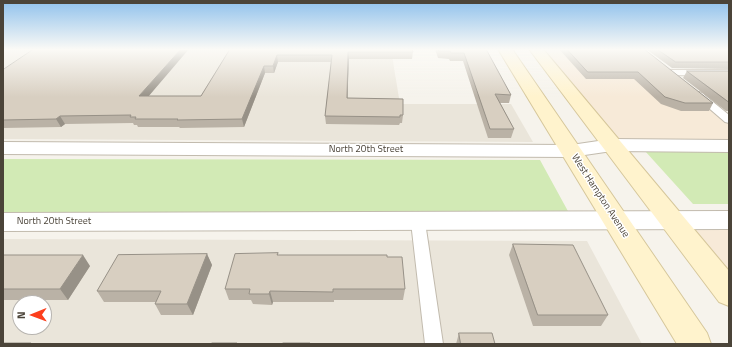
<!DOCTYPE html>
<html>
<head>
<meta charset="utf-8">
<style>
  body { margin:0 }
  #map { position:relative; width:732px; height:347px; overflow:hidden; background:#f6f3ec; font-family:"Titillium Web",sans-serif }
  canvas { display:block }
  .frame { position:absolute; inset:0; border:4px solid #4b4439; pointer-events:none }
  .north { position:absolute; left:12px; top:295px; width:40px; height:40px; box-sizing:border-box; background:#fff; border:1px solid #b7b4b0; border-radius:50%; rotate:269deg; font-size:11px; font-weight:700; line-height:16px; text-align:center; color:#4b4439 }
  .north::after { content:''; display:block; margin:auto; width:14px; height:18px; background:#fc3f1d; clip-path:polygon(50% 0,100% 100%,50% 72%,0 100%) }
</style>
</head>
<body>
<div id="map">
<canvas width="732" height="347"></canvas>
<div class="frame"></div>
<div class="north">N</div>
</div>
<script>
const ctx = document.querySelector('canvas').getContext('2d');
ctx.lineJoin = 'round';
function fill(path, color) { ctx.fillStyle = color; ctx.fill(path, 'evenodd'); }
function stroke(path, color, width, dash) { ctx.strokeStyle = color; ctx.lineWidth = width; ctx.lineCap = dash ? 'butt' : 'round'; ctx.setLineDash(dash || []); ctx.stroke(path); }
function label(font, color, halo, rows, align = 'center') {
  ctx.font = font + ' "Titillium Web",sans-serif'; ctx.lineWidth = 3; ctx.setLineDash([]); ctx.textBaseline = 'middle'; ctx.strokeStyle = halo; ctx.fillStyle = color; for (const [text, x, y, turn = 0] of rows) {
    ctx.save(); ctx.translate(x, y); ctx.rotate((+turn || 0) * Math.PI / 180); ctx.textAlign = isNaN(turn) ? turn : align; if (halo) ctx.strokeText(text, 0, 0); ctx.fillText(text, 0, 0); ctx.restore();
  }
}
fill(new Path2D(`
  M3,49H391L400,104H511L533,142L3,139Z
  M3,239L587,241L642,344H3ZM20,303H44V327H20Z`), '#eae5da');
fill(new Path2D(`
  M536,49H640L729,120V146L612,145Z
  M729,220V293L672,221Z`), '#f7ead8');
fill(new Path2D(`
  M645,151H729V204H693Z
  M3,159L540,160L569,213L3,212Z`), '#d2eab5');
const lane = new Path2D(`
  M670,70H729V76L667,75L666,73Z
  M699,92L702,93L729,115V123L725,122L696,97L694,95Z
  M418,217L423,218L425,222L443,344H425L411,222L413,218Z`);
const street = new Path2D(`
  M612,139L729,140V152L612,151L571,157L3,154V142L571,145Z
  M729,211V229L3,231V213Z`);
const secondary = new Path2D(`
  M498,49H512L707,333L711,344H677Z
  M529,49H543L729,271V306L719,302Z`);
stroke(lane, '#c2bbae', 2);
stroke(street, '#c2bbae', 2);
stroke(secondary, '#d6c79b', 2);
fill(lane, '#fff');
fill(street, '#fff');
fill(secondary, '#fff3cd');
fill(new Path2D(`
  M230,49L413,52L412,59H349L347,98L403,115L402,123H400L399,125L326,124L325,116L331,62H278L274,73H265L244,127L180,128L179,127H138L137,125H134L133,123L65,124L61,127L3,128V70L149,96H201Z
  M435,49H486L511,95L509,103H500L514,129L511,138H488L463,61H450L449,59L438,58Z
  M559,49H644L713,103L709,111H681L661,104L634,79H586Z
  M646,49H729V69L672,68Z
  M687,71H729V111H726L683,78Z
  M513,244L608,315L601,326H533L509,255Z
  M278,253V255L387,257L405,289L403,300H334V302H273L272,305L253,304L251,300H229L225,289Z
  M207,254L212,265L193,315H161L155,304L156,302H104L97,291Z
  M3,255L90,266L68,300H3Z
  M459,333L495,344H456Z`), '#bab2a6');
fill(new Path2D(`
  M181,49H189L142,104L139,96Z
  M348,52L349,59L347,106V98Z
  M277,55L278,62L274,73L273,66Z
  M264,66L265,73L244,127L242,119Z
  M60,116L65,124L61,127L56,119Z
  M207,254L212,265L193,315L187,304Z
  M83,255L90,266L68,300L60,289Z
  M270,291L273,302L272,305L269,294Z`), '#979187');
const building = new Path2D(`
  M34,49H181L139,96H201L230,49H412L413,52H348L347,98L403,99V115H400V117L325,116L332,55H277L273,66H264L242,119L177,120L178,119H135L136,117H130L131,115L60,116L56,119L3,120V70Z
  M439,49H486L511,95L495,94L514,129H490L464,53H451L450,51H439Z
  M567,49H644L713,103H685L665,97L638,72H588Z
  M657,49H729V62H676Z
  M687,71H729V102Z
  M513,244L573,245L608,315H538Z
  M278,253L277,255H387V257H402L405,289H333V292L270,291L269,294H249L250,289H225L235,254Z
  M207,254L187,304H155L161,291H97L118,255Z
  M3,255H83L60,289H3Z
  M459,333H492L495,344H461Z
  M3,343H31L30,344H3Z
  M212,343H237V344H211Z
  M283,343H310V344H282Z`);
fill(building, '#d8cfc1');
stroke(building, '#979187', 1);
const sky = ctx.createLinearGradient(0, 0, 0, 97);
sky.addColorStop(0, '#8fc1ec');
sky.addColorStop(0.51, '#fbfaf6');
sky.addColorStop(1, '#fbfaf600');
ctx.fillStyle = sky;
ctx.fillRect(0, 0, 732, 97);
label('10px', '#4b4439', '#fff', [
  ["North 20th Street",366,150],
  ["West Hampton Avenue",600,196,57],
  ["North 20th Street",54,222]
]);
</script>
</body>
</html>
